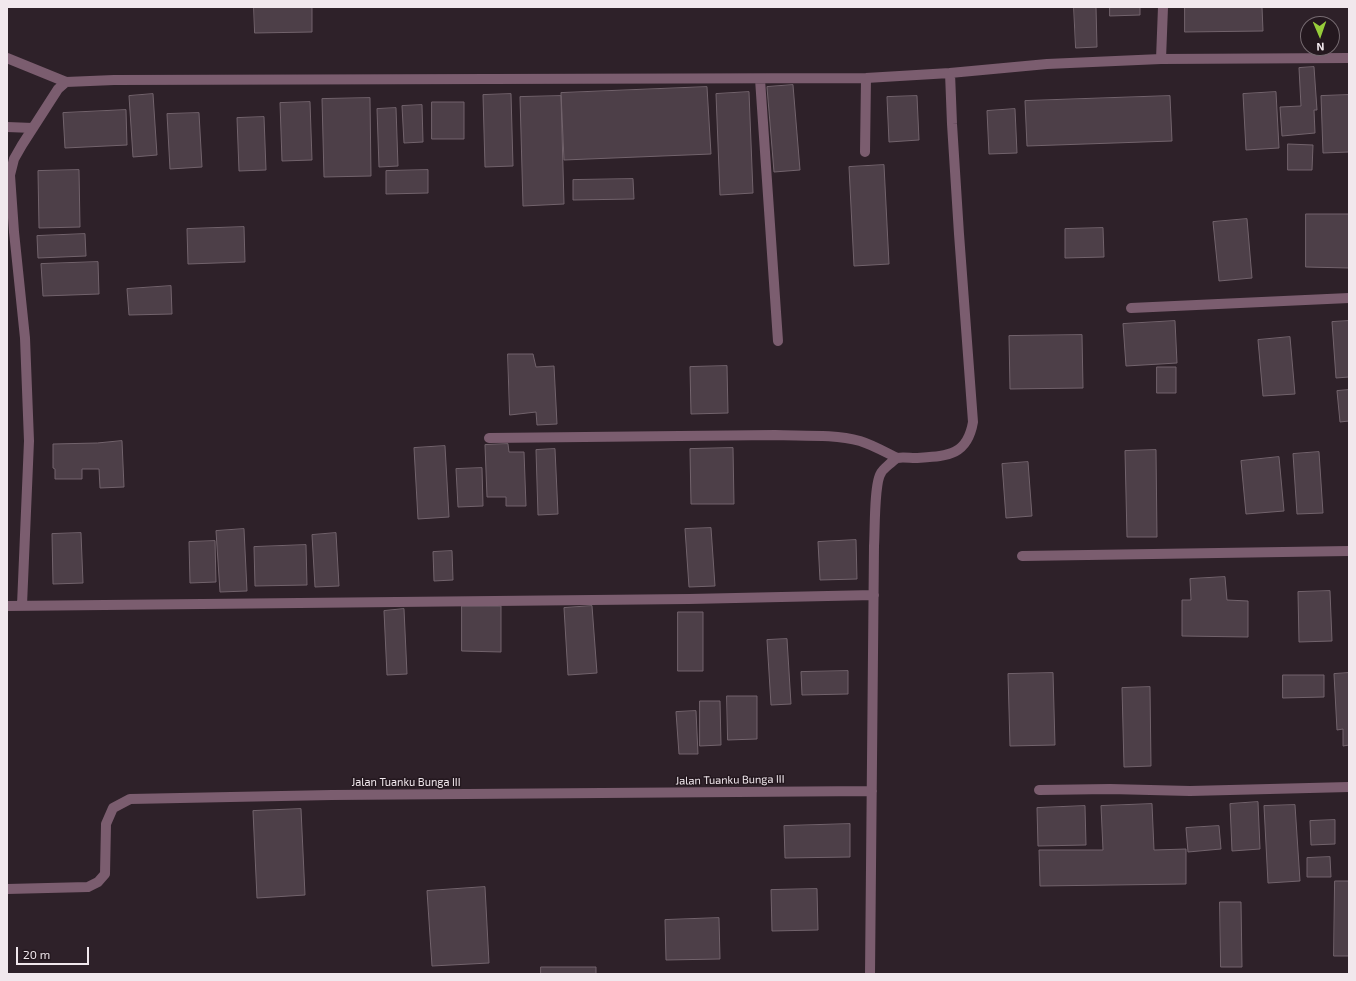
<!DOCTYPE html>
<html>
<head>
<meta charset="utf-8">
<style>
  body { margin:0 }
  #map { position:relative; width:1356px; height:981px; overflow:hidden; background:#2e2129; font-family:"Exo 2",sans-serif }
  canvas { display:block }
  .frame { position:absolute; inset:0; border:8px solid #f1e8ed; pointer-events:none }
  .north { position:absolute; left:1300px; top:16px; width:40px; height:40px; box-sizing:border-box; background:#24181f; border:1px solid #766b71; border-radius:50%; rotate:178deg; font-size:11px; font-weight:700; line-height:16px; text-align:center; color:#f1e8ed }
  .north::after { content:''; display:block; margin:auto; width:14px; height:18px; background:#96cc3a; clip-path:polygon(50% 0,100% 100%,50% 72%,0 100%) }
  .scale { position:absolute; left:16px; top:947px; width:73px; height:18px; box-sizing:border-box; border:2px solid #f1e8ed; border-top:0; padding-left:5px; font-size:12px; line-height:14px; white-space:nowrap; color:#f1e8ed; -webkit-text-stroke:3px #24181f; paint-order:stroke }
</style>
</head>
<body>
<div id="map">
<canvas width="1356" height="981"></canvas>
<div class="frame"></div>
<div class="north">N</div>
<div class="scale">20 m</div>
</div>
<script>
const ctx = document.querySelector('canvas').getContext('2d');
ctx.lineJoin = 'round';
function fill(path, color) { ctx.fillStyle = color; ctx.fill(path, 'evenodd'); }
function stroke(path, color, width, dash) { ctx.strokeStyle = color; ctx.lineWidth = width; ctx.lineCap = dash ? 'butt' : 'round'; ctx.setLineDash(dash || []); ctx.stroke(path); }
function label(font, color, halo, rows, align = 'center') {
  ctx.font = font + ' "Exo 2",sans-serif'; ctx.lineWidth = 3; ctx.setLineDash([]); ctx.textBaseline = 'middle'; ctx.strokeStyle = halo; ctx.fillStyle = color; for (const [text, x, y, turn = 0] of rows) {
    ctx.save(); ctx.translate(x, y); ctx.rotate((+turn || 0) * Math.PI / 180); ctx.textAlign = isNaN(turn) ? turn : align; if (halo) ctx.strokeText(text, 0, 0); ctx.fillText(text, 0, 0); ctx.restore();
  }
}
const building = new Path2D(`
  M254,7H312V32L255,33Z
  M1074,7H1096L1097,47L1076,48Z
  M1110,7H1140V15L1110,16Z
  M1185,7H1262L1263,31L1185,32Z
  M1314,67L1317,110H1314L1315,133L1282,136L1280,107L1301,106L1299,68Z
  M793,85L800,170L774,172L767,87Z
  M707,87L711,154L564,160L561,93Z
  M749,92L753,193L720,195L716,94Z
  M1276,92L1279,148L1246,150L1243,94Z
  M153,94L157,155L133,157L129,96Z
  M511,94L513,166L485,167L483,95Z
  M1349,95V152L1323,153L1321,96Z
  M561,96L564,204L523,206L520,97Z
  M917,96L919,140L889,142L887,97Z
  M1170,96L1172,141L1027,146L1025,101Z
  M370,98L371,176L324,177L322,99Z
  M310,102L312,160L282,161L280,103Z
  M432,102H464V139H432Z
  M422,105L423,142L404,143L402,106Z
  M396,108L398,166L379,167L377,109Z
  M1015,109L1017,153L989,154L987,111Z
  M126,110L127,145L65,148L63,113Z
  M199,113L202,167L170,169L167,114Z
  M264,117L266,170L239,171L237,118Z
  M1288,144L1313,145L1312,170H1288Z
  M884,165L889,264L854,266L849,167Z
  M79,170L80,227L39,228L38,171Z
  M428,170V193L386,194V171Z
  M633,179L634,199L573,200V180Z
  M1306,214H1349V268L1306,267Z
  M1247,219L1252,278L1219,281L1213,222Z
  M244,227L245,262L188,264L187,229Z
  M1103,228L1104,257L1065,258V229Z
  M85,234L86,256L38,258L37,236Z
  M98,262L99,294L43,296L41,264Z
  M171,286L172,314L129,315L127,289Z
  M1175,321L1177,363L1126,366L1123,324Z
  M1349,321V377L1336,378L1332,322Z
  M1082,335L1083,388L1010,389L1009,336Z
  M1290,337L1295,394L1263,396L1258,340Z
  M508,354H533L536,367L554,366L557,424L537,425L536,412L510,415Z
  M727,366L728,413L691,414L690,367Z
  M1157,367H1176V393H1157Z
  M1349,390V421L1340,422L1337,391Z
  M122,441L124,487L100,488L99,469H82V479H55V469L53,468V444L97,443Z
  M508,444L509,452H524L526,506H506V497H487L485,445Z
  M445,446L449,517L418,519L414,448Z
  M733,448L734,504H691L690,449Z
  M555,449L558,514L538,515L536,450Z
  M1156,450L1157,537H1127L1125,451Z
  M1319,452L1323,513L1297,514L1293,454Z
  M1279,457L1284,511L1246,514L1241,461Z
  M1028,462L1032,516L1006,518L1002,464Z
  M482,468L483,506L458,507L456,469Z
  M711,528L715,586L689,587L685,529Z
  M244,529L247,591L220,592L216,531Z
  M81,533L83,583L53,584L52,534Z
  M336,533L339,586L315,587L312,535Z
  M856,540L857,579L820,580L818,542Z
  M215,541L216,582L190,583L189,542Z
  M306,545L307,585L255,586L254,547Z
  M452,551L453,580L434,581L433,552Z
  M1225,577L1227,600L1248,601V637L1182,636V600H1191L1190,579Z
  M1330,591L1332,641L1299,642L1298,592Z
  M462,606H501V652L462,651Z
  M592,606L597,673L568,675L564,608Z
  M404,609L407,674L387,675L384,611Z
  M678,612H703V671H678Z
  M787,639L791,704L771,705L767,640Z
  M848,671V694L802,695L801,672Z
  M1053,673L1055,745L1010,746L1008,674Z
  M1349,673V745L1343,746V729L1337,730L1334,674Z
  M1283,675H1324V697L1283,698Z
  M1150,687L1151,766L1124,767L1122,688Z
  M727,696H757V739L728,740Z
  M700,701H720L721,745L700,746Z
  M696,711L698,754H679L676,712Z
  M1258,802L1260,849L1232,851L1230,804Z
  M1152,804L1154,850L1186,849V884L1040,886L1039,850H1103L1101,806Z
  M1295,805L1300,881L1268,883L1264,806Z
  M1085,806L1086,845L1038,846L1037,808Z
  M301,809L305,895L257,898L253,811Z
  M1335,820V844L1311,845L1310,821Z
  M850,824V857L785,858L784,826Z
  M1219,826L1221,849L1188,852L1186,828Z
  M1330,857L1331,877H1307V858Z
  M1335,881H1349V956H1334Z
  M485,887L489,963L432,966L427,891Z
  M817,889L818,930L772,931L771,890Z
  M1220,902H1241L1242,967H1221Z
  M719,918L720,959L666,960L665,920Z
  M541,967H596V974H541Z`);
fill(building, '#4d3f48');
stroke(building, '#72636c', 1);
stroke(new Path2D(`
  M7,58L66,82
  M1161,59L1163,7
  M760,79L778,341
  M7,127L33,128
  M865,152L866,78
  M1131,308L1349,298
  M489,438L775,435C802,436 834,434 860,441C873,445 885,452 897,458
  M1022,556L1349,551
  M22,605L29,441L25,338L14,232L10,175L14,159L22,145L58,89L66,82L114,80L866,78L950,73
  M7,606L689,599L874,595
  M1039,790L1110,789L1190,791L1349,787
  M7,889L88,887L98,882L105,874L106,824L113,808L130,799L332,795L872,791
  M870,974L874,546C875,532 874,483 881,473C882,470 894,460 897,458C902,457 910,458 915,458C946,456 967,457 973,422L959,234L952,124L950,73L1047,64L1161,59L1349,58`), '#7b5d6f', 10);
label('11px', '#f1e8ed', '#24181f', [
  ["Jalan Tuanku Bunga III",730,780,-1],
  ["Jalan Tuanku Bunga III",406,782]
]);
</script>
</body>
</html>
